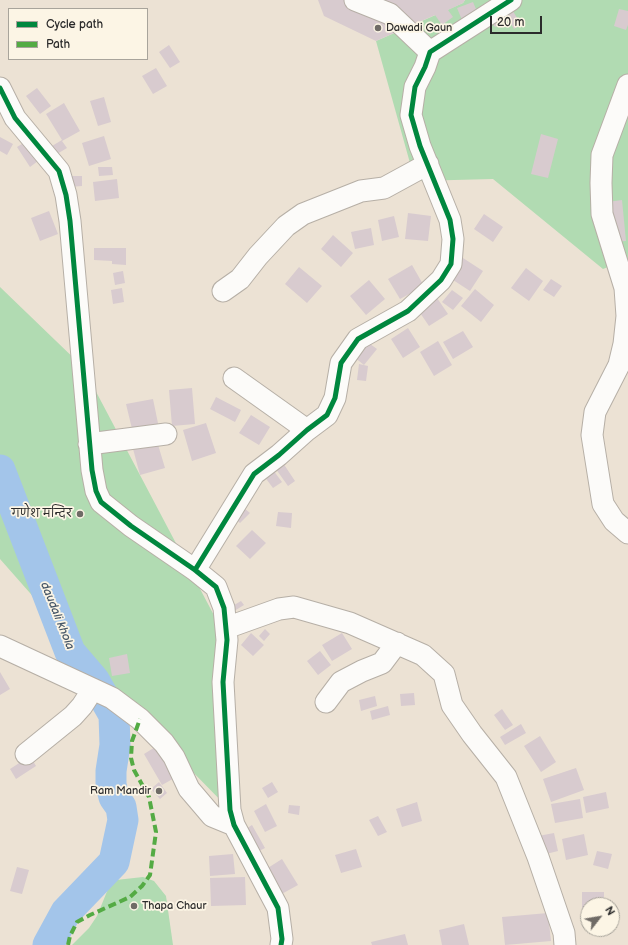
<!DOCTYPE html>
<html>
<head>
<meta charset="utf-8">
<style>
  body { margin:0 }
  #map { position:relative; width:628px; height:945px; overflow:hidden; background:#ece2d4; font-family:"Balsamiq Sans",sans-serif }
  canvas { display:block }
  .legend { position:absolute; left:8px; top:8px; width:140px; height:52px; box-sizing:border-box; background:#fcf5e5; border:1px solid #a8a49b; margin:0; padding:5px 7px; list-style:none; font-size:12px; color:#2b2b2b }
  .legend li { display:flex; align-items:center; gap:8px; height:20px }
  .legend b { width:20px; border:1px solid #a8a49b }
  .north { position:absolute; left:580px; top:897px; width:40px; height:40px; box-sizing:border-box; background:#fcf5e5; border:1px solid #a8a49b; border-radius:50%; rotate:59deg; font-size:11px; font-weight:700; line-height:16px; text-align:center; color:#2b2b2b }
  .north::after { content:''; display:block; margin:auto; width:14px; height:18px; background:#6f6b66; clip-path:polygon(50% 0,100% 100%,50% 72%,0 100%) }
  .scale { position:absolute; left:490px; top:16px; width:52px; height:18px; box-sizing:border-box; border:2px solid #2b2b2b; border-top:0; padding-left:5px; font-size:12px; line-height:14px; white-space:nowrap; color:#2b2b2b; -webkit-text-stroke:3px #fcf5e5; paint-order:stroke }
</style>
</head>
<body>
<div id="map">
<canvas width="628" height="945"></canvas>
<ul class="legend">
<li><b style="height:5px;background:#00873e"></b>Cycle path</li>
<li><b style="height:5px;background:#54ab44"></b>Path</li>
</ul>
<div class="north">N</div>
<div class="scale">20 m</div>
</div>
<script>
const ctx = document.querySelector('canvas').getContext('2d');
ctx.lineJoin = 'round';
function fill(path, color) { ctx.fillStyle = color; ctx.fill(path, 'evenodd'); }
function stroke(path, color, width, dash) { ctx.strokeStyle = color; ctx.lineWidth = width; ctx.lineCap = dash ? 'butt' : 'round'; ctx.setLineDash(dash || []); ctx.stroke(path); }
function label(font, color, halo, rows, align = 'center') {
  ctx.font = font + ' "Balsamiq Sans","Playpen Sans Deva",sans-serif'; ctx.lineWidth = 3.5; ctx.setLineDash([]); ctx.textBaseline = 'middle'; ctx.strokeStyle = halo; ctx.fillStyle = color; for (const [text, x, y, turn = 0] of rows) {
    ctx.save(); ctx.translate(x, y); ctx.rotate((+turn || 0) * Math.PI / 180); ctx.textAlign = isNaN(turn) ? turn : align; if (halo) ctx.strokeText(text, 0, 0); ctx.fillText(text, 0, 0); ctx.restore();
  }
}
fill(new Path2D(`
  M465,0H628V259L603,269L493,179L415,181L376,41L463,3Z
  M0,287L83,367L227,640L230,810L140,718L0,559Z
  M143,877L154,881L166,896L173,945H72L89,928L97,916L108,889L116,880Z`), '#b1dbb2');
stroke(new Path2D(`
  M0,470L70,652L94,680L114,715L115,745L111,771V785L114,797L121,807L123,820L114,862L66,912L48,945`), '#a3c5ea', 31);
fill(new Path2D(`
  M318,0H465L463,3L448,10L453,17L442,25L435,15L376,41L324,16Z
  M473,2L478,14L462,20L457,8Z
  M509,5L521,24L514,29L508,19L495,27L489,18Z
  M619,9L628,11V25L626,30L614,26Z
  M169,45L180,62L170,68L159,52Z
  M156,68L167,86L153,94L142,76Z
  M37,88L51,106L40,114L26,96Z
  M104,97L111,122L98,126L90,101Z
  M64,103L80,131L62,141L67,148L57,154L52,146L62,140L46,114Z
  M541,134L558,139L548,178L531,174Z
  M104,136L111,159L89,166L82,143Z
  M0,137L13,144L7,155L0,151Z
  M25,142L38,161L30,167L17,147Z
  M98,167H112L113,175L99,176Z
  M69,176H82V186L69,187Z
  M117,179L119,198L95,201L93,182Z
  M622,200L626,241L611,242L607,202Z
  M49,211L58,234L40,241L31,218Z
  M408,213L431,216L428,241L405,239Z
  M484,214L503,227L493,242L474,229Z
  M394,216L399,237L382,241L378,220Z
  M371,228L374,245L355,249L351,232Z
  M333,235L353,253L341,267L321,249Z
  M94,248H126V265L112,264V261L94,260Z
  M463,258L483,271L470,291L450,278Z
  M412,265L424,286L400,299L388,279Z
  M299,267L322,286L307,303L285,284Z
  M526,268L543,281L529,301L511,288Z
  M123,271L125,283L115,285L113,273Z
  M551,279L562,286L554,297L543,290Z
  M369,280L385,299L366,315L350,296Z
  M122,288L124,302L113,304L111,290Z
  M475,289L494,305L481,322L461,306Z
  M452,290L463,298L453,310L442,302Z
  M435,295L448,314L429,326L416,307Z
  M408,328L420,347L403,358L391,339Z
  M463,331L473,347L453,359L443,342Z
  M366,341L377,349L364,365L354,357Z
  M438,341L452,365L434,376L420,352Z
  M359,364L368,366L366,381L357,380Z
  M192,388L195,424L172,426L169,390Z
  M216,397L241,410L235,422L210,409Z
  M153,399L159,428L133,433L126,404Z
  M251,415L270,427L259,445L239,433Z
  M206,423L216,453L192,461L183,430Z
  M156,438L165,468L140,475L132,445Z
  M281,460L295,481L288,486L273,465Z
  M270,466L282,482L273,488L261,472Z
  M244,508L250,513L240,523L234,518Z
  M278,512L292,513L291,528L276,526Z
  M252,530L266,543L250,559L236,546Z
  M241,601L244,605L231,613L229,608Z
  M265,629L270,634L264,641L259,636Z
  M251,633L264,645L253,656L241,645Z
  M342,633L352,649L332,661L322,645Z
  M320,651L331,665L318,675L307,661Z
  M127,654L130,673L112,676L109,658Z
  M0,672L10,689L0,695Z
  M414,693L415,705L401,706L400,694Z
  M375,696L377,706L361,711L359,700Z
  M388,706L390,715L372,720L370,711Z
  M502,709L513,725L505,730L494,715Z
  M521,724L526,733L505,745L500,737Z
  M540,736L556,762L541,772L524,746Z
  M160,744L178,776L162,785L144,754Z
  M30,756L36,766L16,779L10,769Z
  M576,768L584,790L551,802L543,779Z
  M159,782L167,793L160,799L151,789Z
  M272,782L278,792L268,798L262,788Z
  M606,792L609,808L586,813L583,797Z
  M580,799L583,818L555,823L551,804Z
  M417,802L422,821L402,827L396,809Z
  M266,804L277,826L265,832L254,811Z
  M289,805L300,806L299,815L288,813Z
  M378,816L387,832L378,836L369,820Z
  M252,825L265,848L253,854L241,832Z
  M554,833L558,851L538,856L533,837Z
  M584,834L588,855L566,860L562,839Z
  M356,849L362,867L341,873L335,855Z
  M597,851L612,854L608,869L593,865Z
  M233,854L235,874L210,876L209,856Z
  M282,859L298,885L278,896L263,871Z
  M17,867L29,870L22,894L10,891Z
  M245,877L246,905L211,906L210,878Z
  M582,892H604V905H588V919L582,918Z
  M548,913L551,941L505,945L502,917Z
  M464,924L469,945H442L439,930Z
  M405,934L408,945H372L371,942Z`), '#d8cbcf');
const minor = new Path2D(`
  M355,0L390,14L430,52
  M628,85L602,155L601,183L602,214L625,288L627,316L624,344L619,365L595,412L592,435L603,504L614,521L628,533
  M0,88L15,118L59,171L66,195L70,221L92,470L96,491L101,502L131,526L195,570L216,587L224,608L227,640L223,682L230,810L234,825L278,908L282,939L281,945
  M223,291L240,279L258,256L286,226L303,214L361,191L384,188L428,164
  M234,378L307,430
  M89,444L166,434
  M195,570L254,474L279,455L307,430L327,415L335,398L341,363L358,339L408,311L441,280L451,264L453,239L450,220L420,146L411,115L415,87L425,67L430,52L511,0
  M226,628L279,609L294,607L350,623L423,655L444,674L452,705L472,734L506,777L538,857L564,933L565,945
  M0,646L112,698L140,719L164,743L174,757L189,789L212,816L234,825
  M326,702L341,682L362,671L382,663L397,643
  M26,754L73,716L82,706L93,689`);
stroke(minor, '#b6afa6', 23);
stroke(minor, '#fcfbf9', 21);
stroke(new Path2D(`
  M68,945L70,936L77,922L90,915L130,897L142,886L150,875L156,832L149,797L134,770L131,758L132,741L140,719`), '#54ab44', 4, [8, 4]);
stroke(new Path2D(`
  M0,88L15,118L59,171L66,195L70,221L92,470L96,491L101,502L131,526L195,570L216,587L224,608L227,640L223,682L230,810L234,825L278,908L282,939L281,945
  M195,570L254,474L279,455L307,430L327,415L335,398L341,363L358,339L408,311L441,280L451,264L453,239L450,220L420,146L411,115L415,87L425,67L430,52L511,0`), '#00873e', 5);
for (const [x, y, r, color] of [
  [378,28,4,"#6f6b66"],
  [80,514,4,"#6f6b66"],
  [159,791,4,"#6f6b66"],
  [134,906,4,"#6f6b66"]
]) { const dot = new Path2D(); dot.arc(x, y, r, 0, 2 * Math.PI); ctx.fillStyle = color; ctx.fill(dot); stroke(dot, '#fcf5e5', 1.5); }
label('11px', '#2b2b2b', '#fcf5e5', [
  ["Dawadi Gaun",386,28],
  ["गणेश मन्दिर",72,514,"right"],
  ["Ram Mandir",151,791,"right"],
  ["Thapa Chaur",142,906]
], 'left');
label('italic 12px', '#465667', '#fcf5e5', [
  ["daudali khola",57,616,68]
]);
</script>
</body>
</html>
